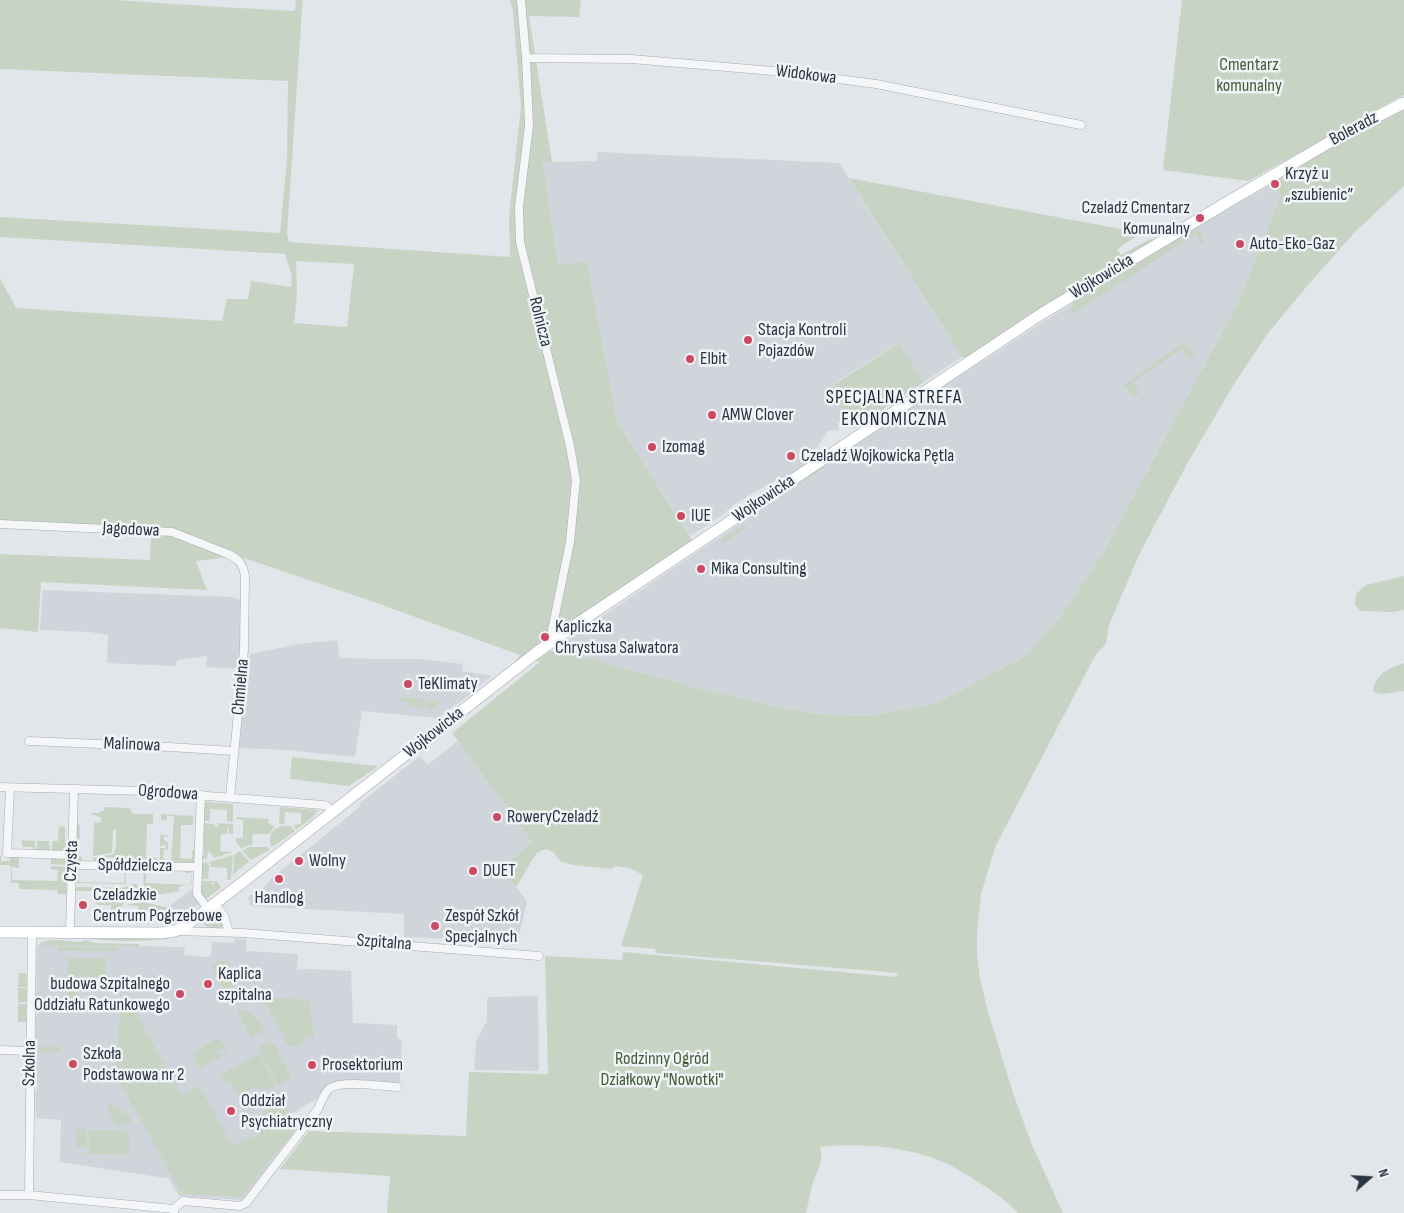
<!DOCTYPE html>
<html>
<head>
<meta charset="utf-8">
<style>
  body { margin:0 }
  #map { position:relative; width:1404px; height:1213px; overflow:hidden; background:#e2e5ea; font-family:"Sofia Sans Condensed",sans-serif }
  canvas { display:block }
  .north { position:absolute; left:1344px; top:1153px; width:50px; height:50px; -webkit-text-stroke:4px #f1f4f7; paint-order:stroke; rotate:71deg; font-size:14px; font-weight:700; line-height:20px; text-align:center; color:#2a3442 }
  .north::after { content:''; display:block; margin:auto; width:18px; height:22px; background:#2a3442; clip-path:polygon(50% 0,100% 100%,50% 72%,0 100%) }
</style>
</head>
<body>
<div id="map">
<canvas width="1404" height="1213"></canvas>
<div class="north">N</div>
</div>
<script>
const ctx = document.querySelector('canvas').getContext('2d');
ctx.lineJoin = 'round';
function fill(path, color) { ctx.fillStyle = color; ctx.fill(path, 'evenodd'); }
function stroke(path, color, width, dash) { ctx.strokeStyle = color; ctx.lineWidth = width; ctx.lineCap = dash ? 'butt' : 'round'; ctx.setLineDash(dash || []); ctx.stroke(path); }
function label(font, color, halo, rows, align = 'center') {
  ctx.font = font + ' "Sofia Sans Condensed",sans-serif'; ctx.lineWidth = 5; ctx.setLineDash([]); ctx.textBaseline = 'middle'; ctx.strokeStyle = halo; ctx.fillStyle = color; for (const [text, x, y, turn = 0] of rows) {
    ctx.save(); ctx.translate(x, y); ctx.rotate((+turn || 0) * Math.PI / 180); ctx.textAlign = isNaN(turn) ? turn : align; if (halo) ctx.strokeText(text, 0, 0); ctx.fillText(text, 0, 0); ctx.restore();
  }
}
fill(new Path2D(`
  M598,152L839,163L962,357L924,382L898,343L835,383L845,419L838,423L839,430L828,431L798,476L784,480H776L736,503L721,516L690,536L617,421L587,263L558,266L543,162L597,161Z
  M1277,181L1280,198L1239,301L1103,553L1057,621L1024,657L937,703L870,716L824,715L777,707L697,688L553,650L908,409L1076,301L1188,232Z
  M43,590L232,597L242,601L241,652L239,669L206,667L207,656L177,660L176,666L107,663L108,635L90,632L40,630Z
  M337,640L340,658L376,659H421L463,664L462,671L492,676L460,702L437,718L362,711L355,757L287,750L238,748L250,654L299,644Z
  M458,741L532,842L501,868L527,901L517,945L467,940L404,937V914L250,906L248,897L264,887L271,879L361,806L360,803L420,756L427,765Z
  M191,890L201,902L175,922L171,916V905Z
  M235,938L246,939V951L298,954L297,970L309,969L351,971L353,1023L397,1025V1037L402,1042L399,1090L343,1087L333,1089L291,1114L294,1122L298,1129L295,1135L282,1148L244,1200L179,1196L168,1177L166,1178L60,1162L61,1120L36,1118L35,1092L37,1090L38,1084L35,1081L36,1016L38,1014V1007L36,1005L37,947L41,944H46L185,947L184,955L207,957L211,955L212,942L234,943Z
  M536,996H538L539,1071L474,1070L476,1041L487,1021V999L490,997Z`), '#d0d5dc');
fill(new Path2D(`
  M0,0H114L221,7L295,11L296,0H303L302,9L287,234L289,242L510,257L509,216L521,107L513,11L510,0H581L579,17L529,16L552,162H543L558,265L587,262L617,421L695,545L540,646L552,651L564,652L697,688L777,707L824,715L870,716L937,703L1024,657L1057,621L1103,553L1239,301L1280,198L1277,181L1378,117L1404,105V186L1355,232L1308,285L1268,333L1236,381L1188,462L1139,555L1109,625L1106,644L1096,654L996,845L981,894L977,931V955L980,979L988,1012L1013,1093L1032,1145L1063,1213H1018C1006,1200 990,1189 975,1180C963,1172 951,1165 938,1160C903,1146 856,1143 820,1147C825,1159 816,1174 812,1185C810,1195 808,1204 806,1213H387L390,1176L280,1169L309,1131L466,1136L469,1072L548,1074L545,956L622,960L623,952L896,977L898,973L656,953L655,949L621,946L643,875L629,868L616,866L611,869L574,865L561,862L553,852L547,849L542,850L536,854L516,887L501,868L532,842L452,733L540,662L524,657L517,662H515L520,655L374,602L238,556L196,561L207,590L41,582L38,632L0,628V554L150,560L151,534L0,528V278L16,308L222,321L227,299H248L251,281L291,287L292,276L285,254L0,237V217L280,233L287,159L288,81L0,69ZM296,261L354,264L347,327L294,323L297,294Z
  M1182,0H1404V95L1248,181L1163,170Z
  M849,178L1142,233L1117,249L1121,255L1146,241L1156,238L1154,241L1114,264L1112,263L1109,264L1108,268L967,358L962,357Z
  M1191,229H1197L1203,236L1204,243L1202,244L1196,234L1071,315L1073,300Z
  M1184,342L1195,355L1189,358L1181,349L1133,382L1140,393L1133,397L1124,385Z
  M899,343L924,382L853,429L845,419L835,384Z
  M845,451L847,452L792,489L790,487Z
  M743,525L746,528L723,543L721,540Z
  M1404,576V610L1393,612L1361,611L1355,605L1356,594L1366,585Z
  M1404,663V691L1381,694L1373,692C1375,674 1388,669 1404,663Z
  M473,676L478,680L465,691L458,686L459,683L467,677Z
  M403,697L424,699L423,708L410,706V702L400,701Z
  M426,700L439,701L438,705L431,709L425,708Z
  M292,757L377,766V767L349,786L290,779Z
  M204,802L233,804V822L227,821V810L210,809V821H201Z
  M104,807L129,808L133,814H153V824H147L146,857L158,858V863H138L135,858L98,857L96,861H93V858L114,854L115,848H116V830L113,829L112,853L93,856L94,823L101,822V818L90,813H99L100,811H104Z
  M280,807L318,810L313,817L296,830L293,825L301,824V813L285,812L284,824H279Z
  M161,814L193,816V825H181L180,858L192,859V850H194V862L193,863H171L174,816H167V820H163L161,818Z
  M237,817L269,819L268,824L273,825L274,827L269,834H253L252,845H249L241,849L236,842V838H243V820L236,819Z
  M201,823L214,824L215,827H218V823L233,824V834H228L229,828L227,827V834H221L220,851L232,852L214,858L210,852H208L207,859H202L199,856H204V831L200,830Z
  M75,824L80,825L79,856L82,857V861H78L75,858Z
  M59,826L65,827V843H70L62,852L52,851V841H58Z
  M282,826H291L295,831L283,840L271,847C269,835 270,830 282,826Z
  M160,835H168V837L164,836V840L168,842V850L164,849L163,858L168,860L167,863H160V848H166L165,845L164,844L162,846H160Z
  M22,840L35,841V851L32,847H22Z
  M37,841H49L50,851H37Z
  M250,847H268L270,850L250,860L242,850Z
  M240,851L249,862L237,871L233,876L234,855Z
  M0,855L1,856V861H10V856H17L19,859V868L10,867V865H0Z
  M233,855L231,879L230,880H227V868L211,867L209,862Z
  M51,857L65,859L67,865L51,864Z
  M207,862L209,867L208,879H201L202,863Z
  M51,866L68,867L66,894H58L57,890L19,889V883H11V869H12V880L57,881L58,870L51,869Z
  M79,867L87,868V870H79V882L124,883L125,871H118V868L126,869V884L76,883L75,870Z
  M146,869H153V872H146V883L191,885V873H185V870H191L192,884L178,887L180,891L150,896L144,886L143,870Z
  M201,881H214L213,882L211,883L212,884H214V881H217L221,888L203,901L198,885Z
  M134,884H137L143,897L125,902L120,908L115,909L114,913H111V905H98L93,901V891H74L75,888L78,887L122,888Z
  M143,902L170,908V911L150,910V924H148V910L143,911L142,914H138V906L125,905Z
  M210,915H217L223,924V927C216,930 207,929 203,923V921Z
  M85,937H168V939C145,941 106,943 85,937Z
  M85,940L94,943L139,944V946L38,945C45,938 60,940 69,941C75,941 78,944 85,940Z
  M58,946L116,947V951H58Z
  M68,958H106L105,977H68Z
  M223,960L228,961L233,972V990L226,994L212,966Z
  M243,963L246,964L263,997L309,1000L314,1037H305V1040L301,1046C295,1047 289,1048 284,1043L286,1040Z
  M19,973H26L27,987H18Z
  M243,986L252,1000L251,1003C244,1000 241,995 241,987Z
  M18,988H27L26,1002L18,1003Z
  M69,988H78L77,1005H69Z
  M121,1003L131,1004L182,1095L199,1087L233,1146L261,1133L254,1120L266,1111L271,1097L278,1092L297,1127L242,1197L182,1194L115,1074Z
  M18,1004H26V1022H18Z
  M244,1009L258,1019L265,1030L251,1038L237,1011Z
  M214,1040H220L222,1042L228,1054L225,1053L223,1049L218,1051L221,1057L202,1067L203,1070H201L194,1059V1052Z
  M268,1042L274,1043L290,1074L291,1077L288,1080L278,1085L258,1048Z
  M36,1047H62L61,1052H36Z
  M259,1054L276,1086L266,1090L253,1088L238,1095L231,1083L228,1084L220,1075Z
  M248 1101a8 8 0 1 1 16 0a8 8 0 1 1-16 0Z
  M110,1104L119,1107L124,1114H128L132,1121L124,1126L115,1124L107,1107Z
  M76,1129H87V1147H76Z
  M89,1130L129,1131V1155L89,1154Z`), '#c8d4c3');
const street = new Path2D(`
  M521,0L526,58L529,125L519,207L520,242L570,446L576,480L570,542L552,630L555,639
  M526,58L631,59L785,72L876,84L1081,125
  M0,524L172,532L228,554C239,559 243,564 245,576L244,650L230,797
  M29,741L169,747L234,751
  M0,787L143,791L323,805L327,806L333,812
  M10,788L7,853L72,855
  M201,795L197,894L208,909
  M71,865L198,867
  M215,904L224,916L229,932
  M177,931L243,933L539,956
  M70,932L74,789
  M0,1050L30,1051
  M0,1195H29L174,1209
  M29,1195L32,932
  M174,1213V1209L183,1201L240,1206L246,1203L318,1109C321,1103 324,1092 330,1088C342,1080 381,1086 397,1087`);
const secondary = new Path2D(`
  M0,932L161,933L175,931L184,927L243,882L532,656L572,627L1038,316L1231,200L1352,129L1404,103`);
stroke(street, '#a7acb4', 9);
stroke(secondary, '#a7acb4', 12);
stroke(street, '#f4f6f8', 8);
stroke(secondary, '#fff', 11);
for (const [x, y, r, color] of [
  [1275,184,5,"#cd4963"],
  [1200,218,5,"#cd4963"],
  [1240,244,5,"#cd4963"],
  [748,340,5,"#cd4963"],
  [690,359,5,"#cd4963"],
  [712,415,5,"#cd4963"],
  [652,447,5,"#cd4963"],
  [791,456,5,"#cd4963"],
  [681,516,5,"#cd4963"],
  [701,569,5,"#cd4963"],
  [545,637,5,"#cd4963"],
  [408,684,5,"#cd4963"],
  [497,817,5,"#cd4963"],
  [299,861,5,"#cd4963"],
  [473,871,5,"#cd4963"],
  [279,879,5,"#cd4963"],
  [83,905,5,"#cd4963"],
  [435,926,5,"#cd4963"],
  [208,984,5,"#cd4963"],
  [180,994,5,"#cd4963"],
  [73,1064,5,"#cd4963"],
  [312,1065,5,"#cd4963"],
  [231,1111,5,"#cd4963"]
]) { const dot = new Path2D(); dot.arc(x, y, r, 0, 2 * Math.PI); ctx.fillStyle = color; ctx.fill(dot); stroke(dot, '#f1f4f7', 2); }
label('18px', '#405d37', '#f1f4f7', [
  ["Cmentarz",1249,65],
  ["komunalny",1249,86],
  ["Rodzinny Ogród",662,1059],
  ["Działkowy \"Nowotki\"",662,1080]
]);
label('18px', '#2a3442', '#f1f4f7', [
  ["Widokowa",806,75,7],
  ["Boleradz",1354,129,-28],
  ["Wojkowicka",1102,277,-31],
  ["Rolnicza",540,322,76],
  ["Wojkowicka",764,499,-34],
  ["Jagodowa",131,530,3],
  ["Chmielna",241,687,-85],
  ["Wojkowicka",434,733,-38],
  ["Malinowa",132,745,2],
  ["Ogrodowa",168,793,4],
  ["Czysta",72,861,-88],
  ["Spółdzielcza",135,866,1],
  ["Szpitalna",384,943,4],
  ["Szkolna",30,1063,-89]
]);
label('18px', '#2a3442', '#f1f4f7', [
  ["Krzyż u",1285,174],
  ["„szubienic”",1285,195],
  ["Czeladź Cmentarz",1190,208,"right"],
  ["Komunalny",1190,229,"right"],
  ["Auto-Eko-Gaz",1250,244],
  ["Stacja Kontroli",758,330],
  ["Pojazdów",758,351],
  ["Elbit",700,359],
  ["AMW Clover",722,415],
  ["Izomag",662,447],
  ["Czeladź Wojkowicka Pętla",801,456],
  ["IUE",691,516],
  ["Mika Consulting",711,569],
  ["Kapliczka",555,627],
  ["Chrystusa Salwatora",555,648],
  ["TeKlimaty",418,684],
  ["RoweryCzeladź",507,817],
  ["Wolny",309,861],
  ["DUET",483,871],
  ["Czeladzkie",93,895],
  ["Centrum Pogrzebowe",93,916],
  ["Handlog",279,898,"center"],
  ["Zespół Szkół",445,916],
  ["Specjalnych",445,937],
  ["Kaplica",218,974],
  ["szpitalna",218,995],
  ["budowa Szpitalnego",170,984,"right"],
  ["Oddziału Ratunkowego",170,1005,"right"],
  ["Szkoła",83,1054],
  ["Podstawowa nr 2",83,1075],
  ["Prosektorium",322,1065],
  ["Oddział",241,1101],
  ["Psychiatryczny",241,1122]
], 'left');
ctx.letterSpacing = '1px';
label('19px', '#1c2533', '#f1f4f7', [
  ["SPECJALNA STREFA",894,398],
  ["EKONOMICZNA",894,420]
]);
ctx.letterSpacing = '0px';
</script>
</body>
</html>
